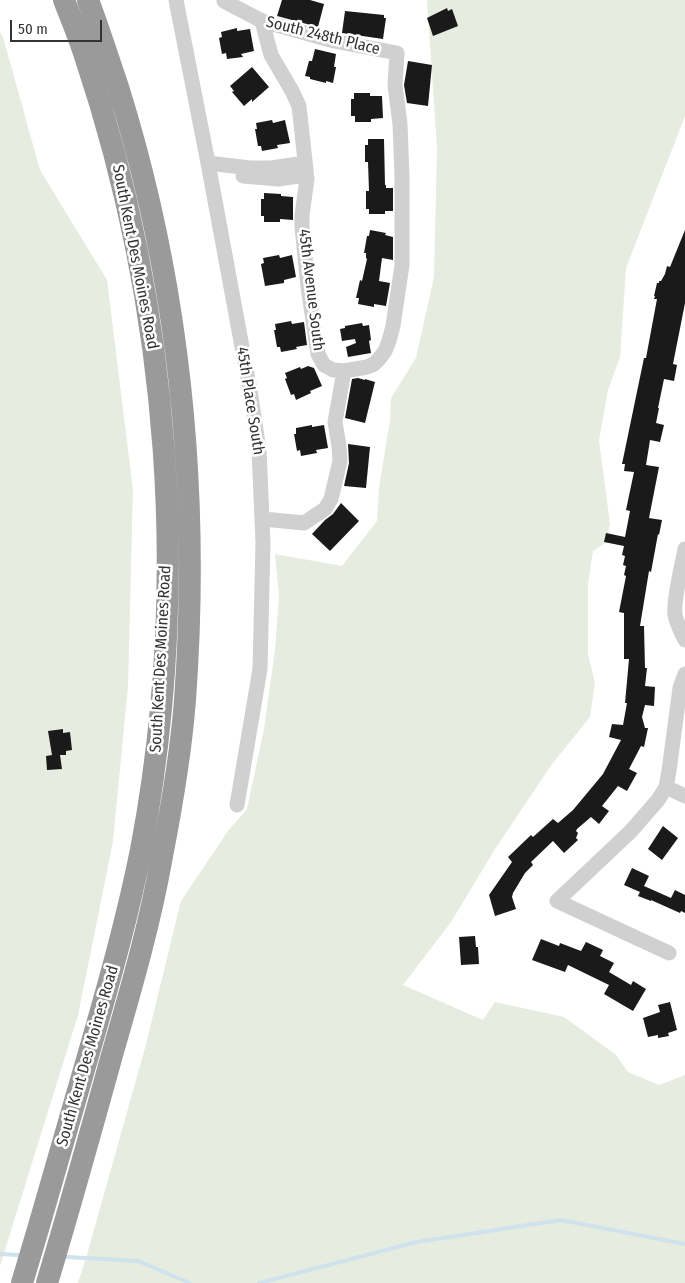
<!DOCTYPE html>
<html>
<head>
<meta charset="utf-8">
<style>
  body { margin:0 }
  #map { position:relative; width:685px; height:1283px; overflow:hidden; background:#fff; font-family:"Fira Sans Condensed",sans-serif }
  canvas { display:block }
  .scale { position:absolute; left:10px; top:20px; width:92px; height:22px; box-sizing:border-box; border:2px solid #333; border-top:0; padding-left:6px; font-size:15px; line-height:18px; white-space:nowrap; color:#333; -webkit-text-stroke:4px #fff; paint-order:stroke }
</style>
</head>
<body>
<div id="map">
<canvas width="685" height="1283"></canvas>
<div class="scale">50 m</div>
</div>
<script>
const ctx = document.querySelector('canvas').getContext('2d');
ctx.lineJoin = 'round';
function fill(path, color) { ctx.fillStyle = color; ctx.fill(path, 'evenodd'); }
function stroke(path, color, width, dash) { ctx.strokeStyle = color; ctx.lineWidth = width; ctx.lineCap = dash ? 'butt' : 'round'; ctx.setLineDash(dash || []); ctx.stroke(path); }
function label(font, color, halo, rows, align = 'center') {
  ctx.font = font + ' "Fira Sans Condensed",sans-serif'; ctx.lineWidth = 5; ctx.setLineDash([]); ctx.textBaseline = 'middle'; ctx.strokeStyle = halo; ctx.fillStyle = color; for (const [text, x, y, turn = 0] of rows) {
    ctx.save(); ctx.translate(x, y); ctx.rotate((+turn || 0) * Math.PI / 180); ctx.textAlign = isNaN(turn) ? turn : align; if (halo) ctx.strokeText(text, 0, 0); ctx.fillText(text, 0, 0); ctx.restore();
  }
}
fill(new Path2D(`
  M427,0H685V116L626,268L620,357L608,390L599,440L610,524L605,543L593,551L588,584V654L595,683L590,717L552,764L495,849L451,922L403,985L483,1020L495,1002L564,1017L615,1054L628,1072L659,1085L685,1075V1283H78L86,1258L145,1048L181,901L228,831L247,809L264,729L275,650L279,596L275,554L342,566L377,521L379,488L390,420L391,398L416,358L434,277L437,148Z
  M0,32L3,37L40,170L107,280L133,490L128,686L113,841L78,1015L0,1266Z`), '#e6ecdf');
stroke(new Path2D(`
  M0,1254L18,1255
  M67,1257L138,1261L190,1283
  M259,1283L417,1242L561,1220L685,1244`), '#cfe2ee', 4);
fill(new Path2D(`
  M282,0H310L324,4L318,27L277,16Z
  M447,8L448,11L452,9L458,26L433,36L427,18Z
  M345,11L384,15V18H386L383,39L342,33Z
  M237,28V31L250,29L254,51L241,54L243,57L227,59L226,53L222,54L219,38L222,37L221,32Z
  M315,49L336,54L334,67H336L333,83L326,81V83L310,79V77L305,76L309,61H312Z
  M408,61L432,65L428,106L407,103L404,85Z
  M252,67L269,87L252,102V99L244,106L232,92L234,91L230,86Z
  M354,93H370V96H382L383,118L371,119V122H355V116H351V99H354Z
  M272,120L273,123L285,120L290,143L277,145L278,148L262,151L261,146H258L255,129H257L256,123Z
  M368,139H384L385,185H386V188H393V211H385V214H369V209H366V191H369L368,162H365V145H368Z
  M264,193L281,194V196L293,197V220L280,219V222H264V216H261V199H264Z
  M370,230L386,233L385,235L393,237V260L382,258L379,281L390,283L386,306L374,304V307L358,304L359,298H356L360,280L362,281L367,259L366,258V253H364L367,236H369Z
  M685,230V303L673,364L677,365L674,381L664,379L658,408H659L656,423L664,425L660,442L650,440L646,465L659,467L649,518L662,520L659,535L658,534L651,572L649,571L640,626H644L645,668H647L645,686L655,687L654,706L645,705L642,717L645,728H648L644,747L641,746L629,769L637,773L627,791L618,786L602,806L609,811L599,824L591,817L577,829L576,831L578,833L576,838L578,840L564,853L553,841L531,862L533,865L525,873L513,893L512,897L516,909L495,916L489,895L512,862L508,857L531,835L533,837L553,819L558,823L573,810L603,774L621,740L609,737L612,724L623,725L627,703H625L629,659H624V613L619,612L626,576L624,575L626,566L623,565L625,556L622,555L624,546L604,542L606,533L625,537L630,511L626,510L634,472L624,471L625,464H622L644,358H646L657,299H654L655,296H654L657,283H659V281H661L665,274L667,266L670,267Z
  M279,255L280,258L292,255L296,277L284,280V283L265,286L261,264L264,263L263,258Z
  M291,321L292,324L304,322L307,345L296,347L297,349L281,352L280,347H277L274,330H276L275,324Z
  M362,323L363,326L369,325L371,340L369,341L371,353L348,357L346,347L356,343L355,339L342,341L340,329L345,328V326Z
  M308,366L314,368L322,386L310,391L311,393L296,400L294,394L291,395L285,379L287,378L285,373L300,367L301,369Z
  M358,378L365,380V379L375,382L365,423L345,418L352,379Z
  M312,425V427L324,425L328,448L316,450L317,453L301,456L300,450L297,451L294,434H296V428Z
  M348,444L370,447L366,488L344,486L349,463Z
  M341,503L359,521L330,551L312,534L325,520L333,514Z
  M63,729V733L70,732L72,750L66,751V755H60L62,769L47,770L46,756L52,755L48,731Z
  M663,826L678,838L662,860L648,849Z
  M632,868L649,876L644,886L671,898L675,890L685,895V913L681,911L680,913L651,900V901L638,896L640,892L624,885Z
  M475,936L476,947H478L479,964L461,965L459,937Z
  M541,939L559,946L560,943L581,951L586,942L603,950L600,956L614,963L609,972L631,985L633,981L646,989L633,1011L604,994L609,985L568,965L565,972L532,960Z
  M670,1002L677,1030L668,1033L669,1036L658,1038V1035L648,1037L643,1018L660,1012L658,1005Z`), '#1a1a1a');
stroke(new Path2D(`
  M176,0L208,163L250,390L259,450L263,543L260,669L237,805
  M224,1L262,21L334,41L397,53L395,85L400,124L402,176V265L393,326L389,341L385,351L379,359L374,364L367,367L344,371L333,370L324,365L318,354L308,287L302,227V215L307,179L299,106L292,91L271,55L262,21
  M208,163L250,168H271L305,163
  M243,176L278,179L306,175
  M263,519L304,523L325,509L331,499L340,461L339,446L335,422L344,371
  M685,549C682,566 673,599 675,615C677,624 681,632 685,640
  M666,787L685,796
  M669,953L557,901L631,831L658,800L666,787L669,771L680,688L685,674`), '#d0d0d0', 15);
stroke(new Path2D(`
  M22,1283C46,1203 69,1123 92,1042C110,979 128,915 141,850C191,586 170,310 85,56C79,37 71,18 64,0
  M47,1283C70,1207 91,1131 112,1055C131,989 150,924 162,856C172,805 181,752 185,700C200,493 180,285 118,87C108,58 99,29 88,0`), '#9a9a9a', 22);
label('16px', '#333', '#fff', [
  ["South 248th Place",323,36,14],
  ["South Kent Des Moines Road",135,257,79],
  ["45th Avenue South",311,290,83],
  ["45th Place South",250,401,81],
  ["South Kent Des Moines Road",161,659,-87],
  ["South Kent Des Moines Road",88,1056,-74]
]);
</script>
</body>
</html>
